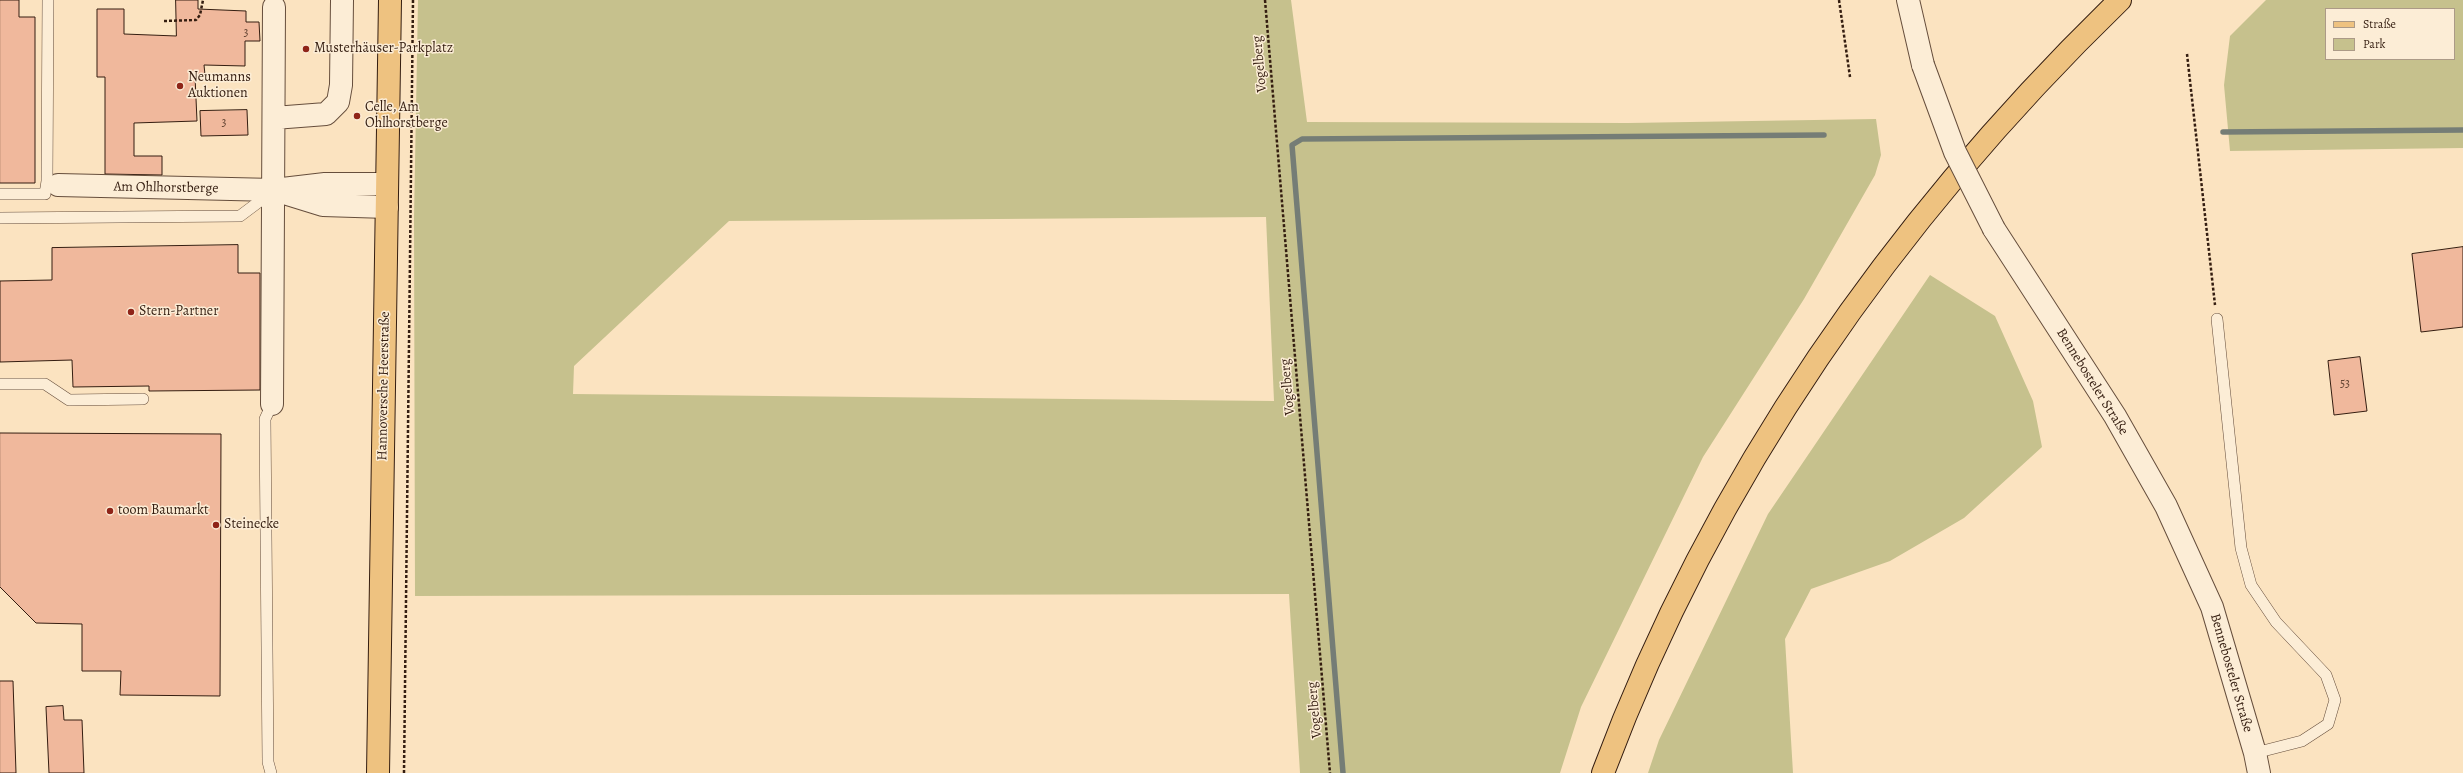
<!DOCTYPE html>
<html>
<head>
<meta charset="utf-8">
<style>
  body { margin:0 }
  #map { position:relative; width:2463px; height:773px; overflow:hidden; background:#fbe3c0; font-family:Alegreya,serif }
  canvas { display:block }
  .legend { position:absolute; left:2325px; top:8px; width:130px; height:52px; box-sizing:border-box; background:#fcedd6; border:1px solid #ac9a87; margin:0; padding:5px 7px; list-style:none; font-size:12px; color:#341d10 }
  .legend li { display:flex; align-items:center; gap:8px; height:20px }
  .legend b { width:20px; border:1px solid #ac9a87 }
</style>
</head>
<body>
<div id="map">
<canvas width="2463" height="773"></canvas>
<ul class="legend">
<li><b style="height:5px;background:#eec280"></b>Straße</li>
<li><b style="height:11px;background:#c6c18d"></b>Park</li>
</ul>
</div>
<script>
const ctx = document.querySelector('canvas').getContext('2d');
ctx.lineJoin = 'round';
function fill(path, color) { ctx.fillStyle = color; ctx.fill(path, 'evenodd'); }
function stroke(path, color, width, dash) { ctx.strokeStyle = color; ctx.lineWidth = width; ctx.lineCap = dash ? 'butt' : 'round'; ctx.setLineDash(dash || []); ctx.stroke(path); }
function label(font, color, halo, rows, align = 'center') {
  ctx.font = font + ' Alegreya,serif'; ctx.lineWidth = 3; ctx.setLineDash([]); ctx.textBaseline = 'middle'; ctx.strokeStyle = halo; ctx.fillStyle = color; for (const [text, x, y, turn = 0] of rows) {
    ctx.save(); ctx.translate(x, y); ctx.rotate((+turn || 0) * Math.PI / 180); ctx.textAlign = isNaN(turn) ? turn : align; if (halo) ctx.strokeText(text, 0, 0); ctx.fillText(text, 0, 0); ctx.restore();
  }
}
fill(new Path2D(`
  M418,0H1291L1307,122L1628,123L1876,119L1881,155L1875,175L1804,299L1703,457L1581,707L1560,773H1300L1289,594L415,596L414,218ZM1266,217L1274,401L573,394L574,366L729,221Z
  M2266,0H2463V148L2230,151L2224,85L2230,36ZM2326,9H2454V59H2326Z
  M1930,275L1995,316L2033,401L2042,447L1964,518L1890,561L1811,589L1785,639L1793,773H1648L1659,740L1768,514Z`), '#c6c18d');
stroke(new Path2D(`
  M2223,132L2463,130
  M1343,773L1292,145L1302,139L1824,135`), '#757d76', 5.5);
const building = new Path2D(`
  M0,0H19V17H35V183H0Z
  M176,0H198V9L246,11V22H259L260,41H245V66L204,65L205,75L195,76L197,121L134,123V156H162V175L105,174V77H97V9H124V34L176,36Z
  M247,110L248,135L201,136L200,111Z
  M238,245V273H260V390L149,391V386L73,387L72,360L0,362V281L52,280V248Z
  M2463,247V327L2421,332L2412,254Z
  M2360,357L2367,411L2334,415L2328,361Z
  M0,433L221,434L220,696L120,695L121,671H82V624L36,623L0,587Z
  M0,681H13L16,773H0Z
  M63,706L64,720H82L84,773H49L46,707Z`);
fill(building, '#f0b89c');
stroke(building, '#341d10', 1);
const service = new Path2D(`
  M48,0L47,181L58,185
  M0,194H45L47,181
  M0,218L240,216L272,192
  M2217,319L2241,548L2251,585L2276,622L2326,675L2335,700L2328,724L2302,741L2255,753
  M0,384H45L69,400L143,399
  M271,773L268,762L265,419L272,404`);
const minor = new Path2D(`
  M1908,0L1923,65
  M274,118L326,114L338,102L341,85L342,0
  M58,185L274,190L325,184H387
  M281,192L323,205L387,207
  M1994,229L2115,416L2166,506L2212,607L2255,753L2259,773
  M272,404L274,7`);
const primary = new Path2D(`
  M378,773L390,0`);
const trunk = new Path2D(`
  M1603,773C1713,478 1894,219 2120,0`);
stroke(service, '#664e3c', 12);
stroke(minor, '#664e3c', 24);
stroke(primary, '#341d10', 24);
stroke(trunk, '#341d10', 24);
stroke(new Path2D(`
  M1265,0L1330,773
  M1839,0L1850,77
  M164,21L196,20L200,15L203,0
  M2187,54L2215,305
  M404,773L413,0`), '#341d10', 2.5, [3, 2]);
stroke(service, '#fcedd6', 11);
stroke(minor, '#fcedd6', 22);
stroke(primary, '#eec280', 22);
stroke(trunk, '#eec280', 22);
const minorBridge = new Path2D(`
  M1923,65L1955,152L1994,229`);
stroke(minorBridge, '#664e3c', 24, []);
stroke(minorBridge, '#fcedd6', 22);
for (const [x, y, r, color] of [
  [306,49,4,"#8f2418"],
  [180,86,4,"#8f2418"],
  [357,116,4,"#8f2418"],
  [131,312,4,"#8f2418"],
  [110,511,4,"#8f2418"],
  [216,525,4,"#8f2418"]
]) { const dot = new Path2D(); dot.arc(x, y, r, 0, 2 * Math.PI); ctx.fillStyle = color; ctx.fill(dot); stroke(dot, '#fcedd6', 1.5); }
label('12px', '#634433', null, [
  ["3",246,33],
  ["3",224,123],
  ["53",2345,384]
]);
label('14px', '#341d10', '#fcedd6', [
  ["Musterhäuser-Parkplatz",314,49],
  ["Neumanns",188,78],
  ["Auktionen",188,94],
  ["Celle, Am",365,108],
  ["Ohlhorstberge",365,124],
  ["Stern-Partner",139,312],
  ["toom Baumarkt",118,511],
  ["Steinecke",224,525]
], 'left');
label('14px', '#341d10', '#fcedd6', [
  ["Vogelberg",1260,64,-95],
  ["Am Ohlhorstberge",166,188,1],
  ["Bennebosteler Straße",2092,382,58],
  ["Hannoversche Heerstraße",384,386,-89],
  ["Vogelberg",1288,387,-95],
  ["Bennebosteler Straße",2231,673,74],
  ["Vogelberg",1315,710,-95]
]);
</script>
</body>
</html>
